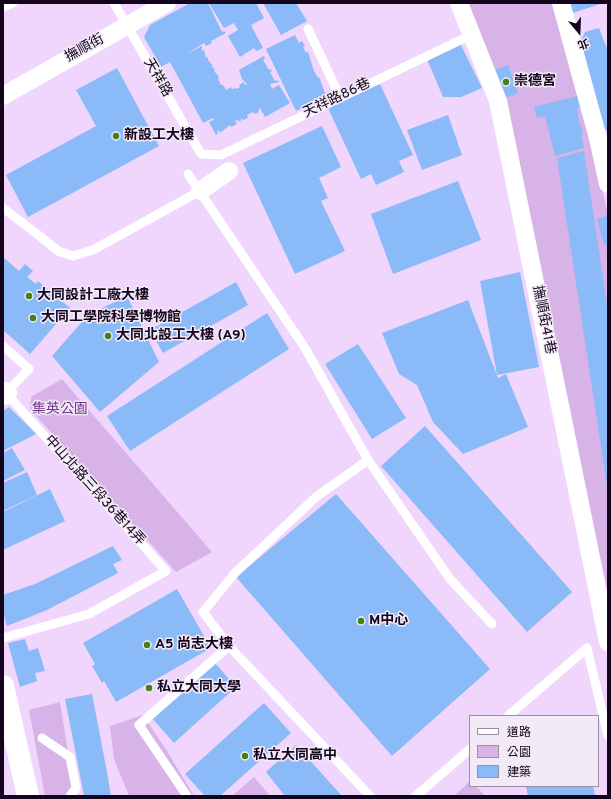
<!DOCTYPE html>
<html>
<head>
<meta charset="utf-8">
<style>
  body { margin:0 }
  #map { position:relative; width:611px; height:799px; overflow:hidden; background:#f0d5fd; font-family:Overpass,"Noto Sans TC",sans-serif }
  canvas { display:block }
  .frame { position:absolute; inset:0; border:4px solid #15051c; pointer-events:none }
  .legend { position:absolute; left:469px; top:715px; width:130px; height:72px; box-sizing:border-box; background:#f3eaf7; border:1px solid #9a8e9f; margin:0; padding:5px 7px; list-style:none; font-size:12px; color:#15051c }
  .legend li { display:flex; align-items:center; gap:8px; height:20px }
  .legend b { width:20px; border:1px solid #9a8e9f }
  .north { position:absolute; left:559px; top:12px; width:40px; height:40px; -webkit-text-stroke:3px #f3eaf7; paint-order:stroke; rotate:161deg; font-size:11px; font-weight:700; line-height:16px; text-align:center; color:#15051c }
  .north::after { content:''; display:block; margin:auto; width:14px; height:18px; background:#15051c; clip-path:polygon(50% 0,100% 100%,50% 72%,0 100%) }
</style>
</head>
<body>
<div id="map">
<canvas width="611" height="799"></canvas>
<div class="frame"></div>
<ul class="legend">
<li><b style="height:5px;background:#fff"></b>道路</li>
<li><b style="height:11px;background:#d8b3e8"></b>公園</li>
<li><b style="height:11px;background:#8bbaf8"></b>建築</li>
</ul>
<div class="north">北</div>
</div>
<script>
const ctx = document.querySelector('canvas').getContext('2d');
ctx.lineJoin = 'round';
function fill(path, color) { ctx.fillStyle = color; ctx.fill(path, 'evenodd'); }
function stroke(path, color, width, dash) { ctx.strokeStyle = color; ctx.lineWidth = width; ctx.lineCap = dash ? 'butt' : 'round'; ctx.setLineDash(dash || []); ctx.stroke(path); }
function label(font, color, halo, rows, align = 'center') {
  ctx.font = font + ' Overpass,"Noto Sans TC",sans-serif'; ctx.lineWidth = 3; ctx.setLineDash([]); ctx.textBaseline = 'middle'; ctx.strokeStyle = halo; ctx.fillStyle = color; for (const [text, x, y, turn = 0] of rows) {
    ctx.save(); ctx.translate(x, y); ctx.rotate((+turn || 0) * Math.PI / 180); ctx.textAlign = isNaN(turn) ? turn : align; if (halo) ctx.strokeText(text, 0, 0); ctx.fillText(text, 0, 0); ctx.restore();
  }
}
fill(new Path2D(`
  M464,3H557L608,214V595L513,130L482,40Z
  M62,379L212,552L176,572L30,409L31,397Z
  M60,702L75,796H45L29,710Z
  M143,715L167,751L194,796H129L114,759L110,726Z
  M254,777L270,796H232Z
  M470,781V786H476L485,796H454Z`), '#d8b3e8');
fill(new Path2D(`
  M190,3H208L222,32L224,31L226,33L211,41L212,43L206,46L204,43L185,55L202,46V51L204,50L206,58L208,57V60L213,66L211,67L214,68L215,71H214L219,77L218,79L221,85H223L226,90L231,87L232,89L236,88L237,89L240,87L239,85L244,82L245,85L247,84L242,79L239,70L264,56L265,58L263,60L269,70L271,69L272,71L270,72L275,81L277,80L279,82L270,84L272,89L279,85L290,103L265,117L260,108L258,110L259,112L255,114L253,112L247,115L248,118L243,120L242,118L240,122L238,120L235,121L237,124L231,127L230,125L220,133L219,130L217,131L218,134L216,135L209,122L214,120L213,118L203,123L170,62L161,67L144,37L150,25Z
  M209,3H256L264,18L251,25L263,48L256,51L254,48L240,57L228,36L238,30L234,23L224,28Z
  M263,3H296L307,21L281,35Z
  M570,3H603L573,13Z
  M599,28L608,51V130L603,131L580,43L585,32Z
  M295,35L299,43L302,41L305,46L303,47L306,53L308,52L314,71L318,78L319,77L326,96L296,111L266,49Z
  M459,41L482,88L461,97H443L426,57Z
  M508,65L518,93L505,98L494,70Z
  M117,68L159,146L28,217L6,175L96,126L76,90Z
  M380,84L413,155L399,161L404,172L376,185L371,174L361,179L328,108Z
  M581,95L584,106L577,108L580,127H582L583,134L581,135L584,148L555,156L545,116L537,118L534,107Z
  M448,115L462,155L422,170L407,130Z
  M322,126L341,167L319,178L328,198L321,201L345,251L295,274L243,163Z
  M584,151L608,311L607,486L557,158Z
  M458,181L481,240L393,274L371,214Z
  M607,216L608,244L604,245L597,219Z
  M3,257L19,271L25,264L33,271L27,277L36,284L38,281L70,308L30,354L3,330Z
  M520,272L539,367L497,375L480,281Z
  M236,282L248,305L163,353L150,330Z
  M127,296L159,362L100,412L52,356L88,315Z
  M468,300L498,378L506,374L528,427L463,454L433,422L417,385L399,374L382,333Z
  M267,313L289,349L130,451L107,416Z
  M358,344L406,418L372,439L325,364Z
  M9,407L36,434L3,451V411Z
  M425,426L572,592L527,632L381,466Z
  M12,448L25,470L3,481V453Z
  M27,472L37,495L3,511V483Z
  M50,489L65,521L3,550V512Z
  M336,494L490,669L392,756L236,577Z
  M113,546L122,560L113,564L118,573L47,610L7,626L3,612V595L35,584Z
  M177,589L211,648L116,702L104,681L102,683L92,666L95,664L83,643Z
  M25,639L29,651L38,648L45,671L35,673L37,681L20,687L8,643Z
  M215,663L236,687L174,743L151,717Z
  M92,694L107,772L111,796H84L65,699Z
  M264,703L291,733L220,796H205L185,774Z
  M296,745L342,796H285L266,772Z
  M526,786H593L595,796H528Z`), '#8bbaf8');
stroke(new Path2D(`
  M114,3L201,154L221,155L471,35
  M3,7L13,3
  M308,29L340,97
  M188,174L305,348L368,460L450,579L492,624
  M3,208L41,237L58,251L73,256L93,250L200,191
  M3,346L29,369L6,393L166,571L89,614L3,638
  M368,460L316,497L235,573L203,612L229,646L370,796
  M508,716L587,648L608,736
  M42,738L70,757L76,788L70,796
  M187,796L139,725L229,646
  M416,796L470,749`), '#fff', 9);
stroke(new Path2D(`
  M459,3L498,101L608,642
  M561,3L598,138L608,184
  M3,96L167,3
  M200,191L229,171`), '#fff', 18);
stroke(new Path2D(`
  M3,394L6,393`), '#fff', 22);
stroke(new Path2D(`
  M3,686L28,796`), '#fff', 22);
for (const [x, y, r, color] of [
  [506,82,4,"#457f1a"],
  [116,136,4,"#457f1a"],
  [29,296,4,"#457f1a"],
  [33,318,4,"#457f1a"],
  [108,336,4,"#457f1a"],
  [361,621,4,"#457f1a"],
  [147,645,4,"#457f1a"],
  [149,688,4,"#457f1a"],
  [245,756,4,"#457f1a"]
]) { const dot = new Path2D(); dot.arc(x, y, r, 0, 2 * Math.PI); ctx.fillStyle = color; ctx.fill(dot); stroke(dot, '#f3eaf7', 1.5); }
label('14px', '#15051c', '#f3eaf7', [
  ["撫順街",85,49,-29],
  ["天祥路",157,78,60],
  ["天祥路86巷",337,99,-26],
  ["撫順街41巷",543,320,79],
  ["中山北路三段36巷14弄",94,491,48]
]);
label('bold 14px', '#15051c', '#f3eaf7', [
  ["崇德宮",514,82],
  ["新設工大樓",124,136],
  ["大同設計工廠大樓",37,296],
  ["大同工學院科學博物館",41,318],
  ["大同北設工大樓 (A9)",116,336],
  ["M中心",369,621],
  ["A5 尚志大樓",155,645],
  ["私立大同大學",157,688],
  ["私立大同高中",253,756]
], 'left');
label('14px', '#74318d', '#f3eaf7', [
  ["集英公園",60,410]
]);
</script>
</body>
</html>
